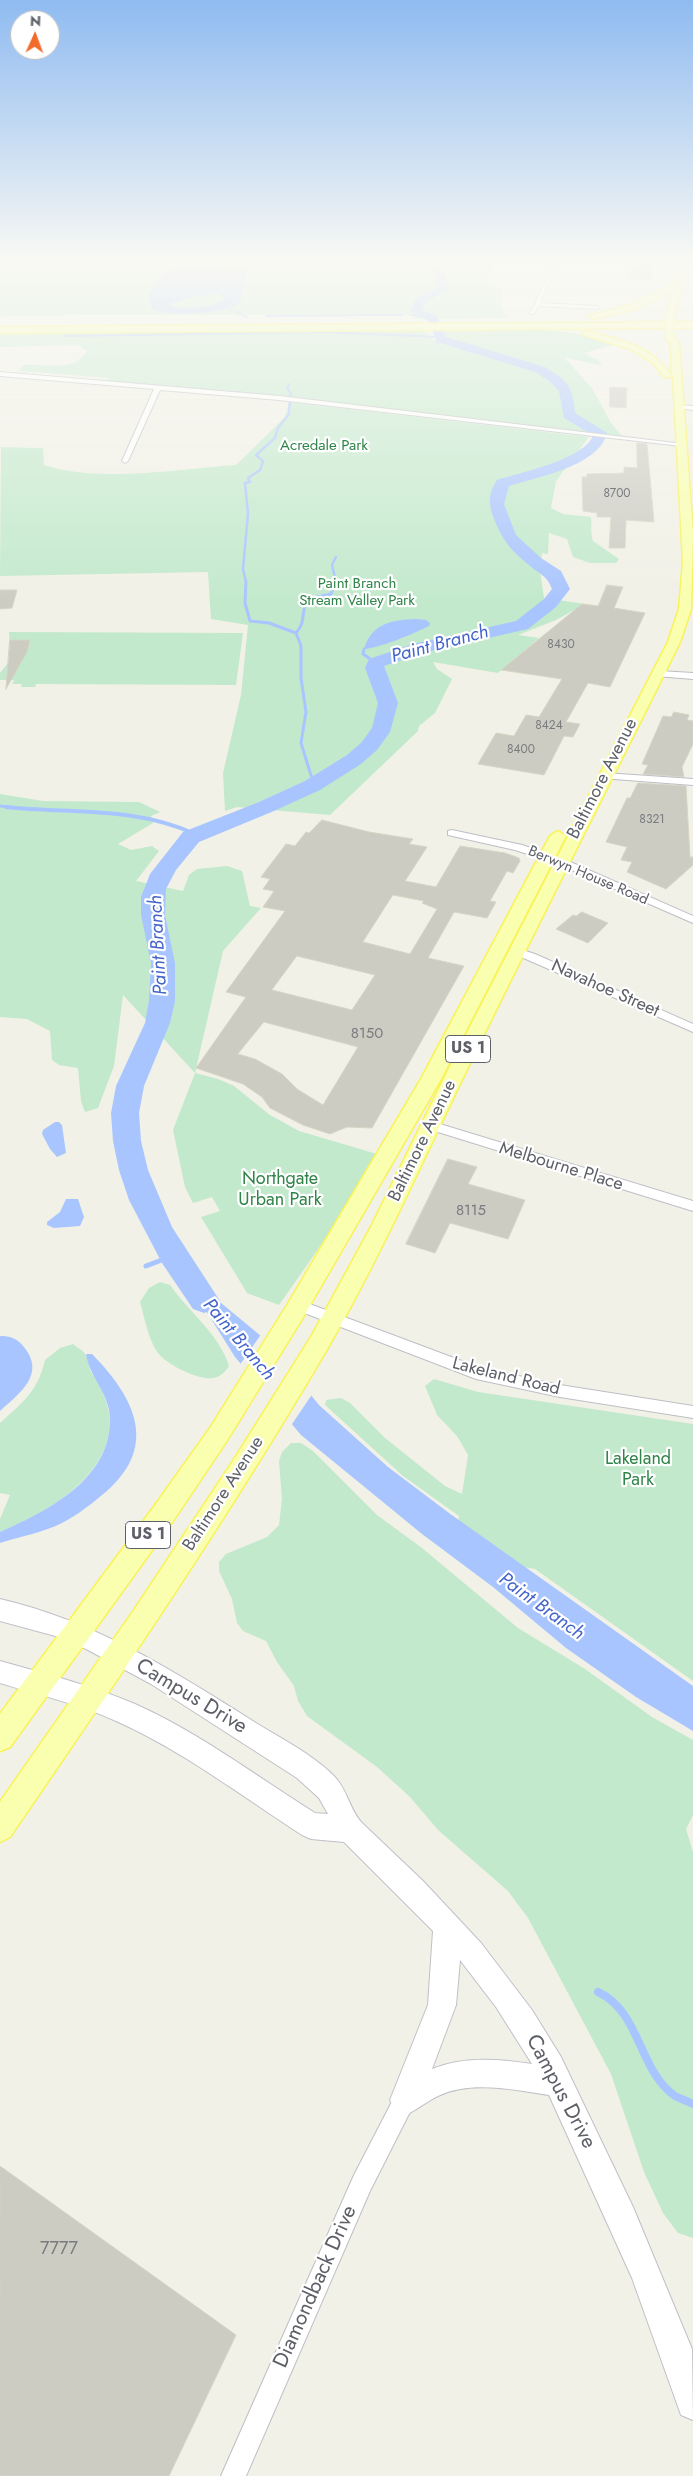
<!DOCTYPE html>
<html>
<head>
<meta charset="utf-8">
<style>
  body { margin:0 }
  #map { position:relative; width:693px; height:2476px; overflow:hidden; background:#f1f1e7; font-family:Jost,sans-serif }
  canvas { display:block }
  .north { position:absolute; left:10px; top:10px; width:50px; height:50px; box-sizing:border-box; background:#fff; border:1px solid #bfbfc3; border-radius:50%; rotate:2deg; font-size:14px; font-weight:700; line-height:20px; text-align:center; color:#5e6068 }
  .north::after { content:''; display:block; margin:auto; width:18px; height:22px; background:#f26b2b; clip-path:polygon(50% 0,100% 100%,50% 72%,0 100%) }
</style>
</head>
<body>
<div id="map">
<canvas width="693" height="2476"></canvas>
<div class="north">N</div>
</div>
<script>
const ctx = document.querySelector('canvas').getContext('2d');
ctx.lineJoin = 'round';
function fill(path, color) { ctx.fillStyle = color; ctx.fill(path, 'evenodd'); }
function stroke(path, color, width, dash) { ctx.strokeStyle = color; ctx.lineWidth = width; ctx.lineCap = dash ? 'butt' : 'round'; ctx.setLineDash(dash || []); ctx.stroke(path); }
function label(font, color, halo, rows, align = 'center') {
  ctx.font = font + ' Jost,sans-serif'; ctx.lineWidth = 4.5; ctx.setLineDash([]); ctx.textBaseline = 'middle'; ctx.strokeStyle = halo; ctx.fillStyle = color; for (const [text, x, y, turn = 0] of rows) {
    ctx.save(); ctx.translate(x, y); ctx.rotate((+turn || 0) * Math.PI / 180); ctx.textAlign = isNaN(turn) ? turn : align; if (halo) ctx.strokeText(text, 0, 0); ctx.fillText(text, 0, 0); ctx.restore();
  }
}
fill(new Path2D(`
  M0,260H495L486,281L503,290L501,308L510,318L413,319V315H81L0,317Z
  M418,329L427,333L432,340H450L446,338L443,329C489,329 573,324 613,345L584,353L598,360L602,366L564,357L592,388L611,423L623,437L258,395L108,381V378L18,371L24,365C46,363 74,373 87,351L78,345L0,347V335Z
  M289,402L589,437L556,481L551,508L563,514L591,517C592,526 590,532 593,541L619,559L616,563H590L573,557L567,539L549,533L548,554L542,553L540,570L544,598L585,604L556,620L518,635L539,638L498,673L433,662L437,669L452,679L435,713L419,726L418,731L330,815L237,807L225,811L223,773L241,695L248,625L211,619L208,572L0,576L1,447L43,448L44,465C100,483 177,469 236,465L285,417Z
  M9,632L243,633L236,685L36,684L35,687H21L22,684H12L14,680H0V673L8,663L16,662L10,646Z
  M0,794L43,801L139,802L160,812L151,816L153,823L118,844L131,850L152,846L159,851L136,881L183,891L189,875L197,869L227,866L242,871L250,906L261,908L223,951L195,1073L218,1079L234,1086L270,1115L299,1131L377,1154L335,1225L279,1305L247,1293L201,1217L220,1211L212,1197L193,1203L185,1187L173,1130L195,1073L123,995L114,1066L98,1108L85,1112L81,1101L78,1068L59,1065L52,1060L50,1031L27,1019L0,1017Z
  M160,1282L170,1285C188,1311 220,1335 229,1366C225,1372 221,1376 214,1378C200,1381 167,1365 158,1353C148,1339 145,1319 140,1302L149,1288Z
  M73,1344C76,1347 83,1350 85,1354C89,1359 88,1369 93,1375C145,1452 64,1506 0,1532V1519L10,1495L0,1493V1423C23,1402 38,1391 45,1360L60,1348Z
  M434,1379L478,1392L693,1424V1681L535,1569L457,1556L453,1553L459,1516L403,1476L325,1405L326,1400L341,1398L350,1403L385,1438L445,1486L462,1494L468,1455L457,1436L437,1415L425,1386Z
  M291,1443H301L313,1451L377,1515L422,1548L518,1628L585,1669L652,1717L693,1740V1815L686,1829L693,1852V2238L678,2233L663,2213L644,2172L611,2074L528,1918L508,1891L438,1830L410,1797L377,1767L307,1716L298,1701L294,1686L277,1662L266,1641L243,1631L237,1623L232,1599L219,1571V1562L226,1554L267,1537L279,1525L282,1499L279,1461L282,1452Z`), '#c2e9cc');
fill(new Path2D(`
  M185,266L243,267L246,272L243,293L239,304C220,314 172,317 152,309L148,298C154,281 167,268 185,266ZM219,293L224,298C219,308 179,311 169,304L196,296Z
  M415,619L426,620L430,623L429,626C413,634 380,648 364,649C372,623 392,620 415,619Z
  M55,1122H59L62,1125L66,1153L57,1157L50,1149L42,1134L43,1130Z
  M66,1199H78L84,1217L80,1226L54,1228L47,1225V1222L60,1212Z
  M180,1269L267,1341L319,1405L388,1467L449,1513L693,1686V1731L636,1697L566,1648L493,1587L422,1534L301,1435L235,1357Z
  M0,1336C10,1336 17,1338 24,1347C46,1374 20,1393 0,1411Z
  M86,1354H92C141,1404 159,1453 96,1500C85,1509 71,1519 58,1525C40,1533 19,1537 0,1543V1532C50,1510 118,1475 109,1410C105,1389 89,1375 86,1354Z`), '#a9c5ff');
fill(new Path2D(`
  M262,1333L313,1393L290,1427L239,1366Z`), '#f1f1e7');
stroke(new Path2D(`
  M228,309L233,310
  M237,312L247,317
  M411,315L427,316
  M266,316L402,315
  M66,336L324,332L439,337
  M114,382L219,391
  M289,384L287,388L291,394L290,403
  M233,392L267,395`), '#a9c5ff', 2);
stroke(new Path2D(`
  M246,582L243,569L248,514L245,483L250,482L248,478L260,470L263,461L256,455L275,438L278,428L289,414L290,401
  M336,582L332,565L336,557`), '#a9c5ff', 2.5);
stroke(new Path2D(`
  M246,581L245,603L250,621L269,623L296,633
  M364,649L363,654L376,663
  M314,785L301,743L306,712L301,678V646L296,633C307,621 300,611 308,599L331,594L336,581
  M0,806L17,808`), '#a9c5ff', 3);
stroke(new Path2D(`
  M6,807C72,814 133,806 195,834`), '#a9c5ff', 4);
stroke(new Path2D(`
  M146,1266L172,1256`), '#a9c5ff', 5);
stroke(new Path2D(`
  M598,1992C641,2012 638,2070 675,2096C681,2099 687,2101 693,2104`), '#a9c5ff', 8);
fill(new Path2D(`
  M424,260H435L443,268L449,289L426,302L422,310L437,316L446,337L545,367C569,382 572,385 575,413L607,433C599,466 538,477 509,486L504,504L516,535L541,558L561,571L570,589L556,607L528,629L422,653L384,666L398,703L390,732L377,750L361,764L320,790L274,811L199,842L176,870L166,889L165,915L175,963V1001L170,1023L144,1086L139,1113L141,1141L148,1170L172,1227L220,1301L215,1309L204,1313L193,1309L162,1263L129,1200L119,1170L113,1141L111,1113L116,1086L145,1023L149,1001L151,963L141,915V897L150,874L183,832L259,802L305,781L347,755L362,742L372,728L378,703L365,668L369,659L413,644L516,621L544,599L552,589C546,574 540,575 529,565C510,550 501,538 493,516C488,504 489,491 497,480C519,473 586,459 593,435L564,418L559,391L549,381L535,372L437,342L428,321L410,311L417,298L437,288L433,269Z`), '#a9c5ff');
const building = new Path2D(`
  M637,263L654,264L650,280L628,279L632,265H637Z
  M610,387L627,388L626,408L610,407Z
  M637,443L647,444L654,522L626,520L625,548H609L611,517H597V513L583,511L582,477H587V474L624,473V467L637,468Z
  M607,585L623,587L614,608L645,613L610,687L588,683L566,722L580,724L573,737L564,736L544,775L478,764L496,733L514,736L526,715L539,717L562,679L501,670L582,604L598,606Z
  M0,590H17L12,608L0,609Z
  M10,640H30L27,652L6,689Z
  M674,712L689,715L687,720L693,721V744L682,767L684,777L643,774L648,765L642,764L663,716L671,717Z
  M638,783L686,786L690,857H693V865L666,889L627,872L632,862L621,860L627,847L606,842L627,798H630Z
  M322,820L369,832L413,839L409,844L427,847L405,881L436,887L460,846L505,853L519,858L520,861L513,873L507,871L490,901L496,902L487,918L454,912L428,958L464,966L372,1128L347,1127L330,1134L303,1125L270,1108L262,1097L243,1084L196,1068L246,997L226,992L285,911L263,907L274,891L263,889L270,879L261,877L286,844L295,846L306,832L309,833ZM393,895L424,901L422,903L437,909L410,954L363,942ZM297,956L375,975L352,1010L272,990ZM264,1022L358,1047L323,1105L297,1089L282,1074L255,1059L238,1054Z
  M582,912L608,923L588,943L556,929L573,915L576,916Z
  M448,1159L477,1167L468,1184L525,1200L508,1239L450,1223L435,1253L406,1244Z
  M0,2166L236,2335L169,2476H0Z`);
fill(building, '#ccccc3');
stroke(building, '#d6d5c4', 1);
const street = new Path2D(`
  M555,260H559L540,303L597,306L599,309L538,306L534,314H530Z
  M621,260L686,264L684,265Z
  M0,372L279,396L684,444L681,446L279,400L160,390L128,461L125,463L122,461L154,389L0,376Z
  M679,405L693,406V410L677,408Z
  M659,671L693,673V679L656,676L655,674Z
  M604,773L693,779V785L601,778V774Z
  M452,830L522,845L566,860L693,916V923L558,864L515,850L448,835V831Z
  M516,948L535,954L693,1024V1032L512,953L510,951Z
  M430,1121L693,1201V1211L425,1128L424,1125L425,1122Z
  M299,1300L478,1367L560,1385L693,1406V1418L560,1397L476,1379L294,1309L292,1305L294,1301Z
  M405,2089L413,2092L416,2100L370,2191L246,2476H221L354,2175L397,2092Z`);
const secondary = new Path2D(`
  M0,1599C95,1621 174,1671 256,1723C282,1739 312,1754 334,1776C347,1789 349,1808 361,1822L423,1881L481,1943L532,2010L561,2057L633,2207L692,2349L693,2420L681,2415L632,2278L549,2095C515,2090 471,2080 438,2096C427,2101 417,2110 405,2115L395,2110L390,2100L428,2005L433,1931L344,1842L311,1839L302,1835C243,1797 180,1749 116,1721C79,1704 39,1695 0,1683V1661C45,1674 91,1685 135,1704C198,1732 256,1776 315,1813L328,1814L319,1798L297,1778L151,1684L88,1650L59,1637L0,1621ZM460,1960L496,2007L532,2064C499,2059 464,2056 432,2069L456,2005Z`);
const primary = new Path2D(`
  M681,260H689L673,319L666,317L673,291L636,309L593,319L589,316L630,305L675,284Z
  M693,322V328H672L674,338L679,343L693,535L691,609L680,642C612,780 541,917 474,1055C425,1155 381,1256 326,1351C228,1518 119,1678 10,1837L0,1842V1802L134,1610L233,1461L311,1337L372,1225L455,1056L668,642L679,609L683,562L673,376L665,378L654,364L633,350L582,334L586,331C621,340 650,345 672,376L671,344L666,339V328L0,333V327Z
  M558,831L566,836L441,1079L302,1319L226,1442L171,1524L10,1747L0,1751V1714L153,1508L210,1428L286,1307L421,1079L550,836Z`);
stroke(street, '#bebfc6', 2);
stroke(secondary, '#bfc0c8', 2);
stroke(primary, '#f9f358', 3);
fill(street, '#fff');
fill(secondary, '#fff');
fill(primary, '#f9ffae');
const primaryBridge = new Path2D(`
  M669,329L670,317`);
stroke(primaryBridge, '#f9f358', 10, []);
stroke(primaryBridge, '#f9ffae', 9);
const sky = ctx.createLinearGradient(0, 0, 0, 607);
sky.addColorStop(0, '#8fbbf1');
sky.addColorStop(0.43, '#f9f9f4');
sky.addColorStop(1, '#f9f9f400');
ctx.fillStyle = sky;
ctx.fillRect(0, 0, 693, 607);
label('12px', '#7a7b7f', null, [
  ["8700",617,494],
  ["8430",561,645],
  ["8424",549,726],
  ["8400",521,750],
  ["8321",652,820]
]);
label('15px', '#308449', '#fff', [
  ["Acredale Park",324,446],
  ["Paint Branch",357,584],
  ["Stream Valley Park",357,601]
]);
label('15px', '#5e6068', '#fff', [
  ["Berwyn House Road",588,876,23]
]);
label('15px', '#7a7b7f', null, [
  ["8150",367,1034],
  ["8115",471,1211]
]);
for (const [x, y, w] of [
  [468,1049,45],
  [148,1535,45]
]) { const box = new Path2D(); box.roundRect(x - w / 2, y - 13.5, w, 27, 4); ctx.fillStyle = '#fff'; ctx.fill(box); stroke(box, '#5e6068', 1); }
label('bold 16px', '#5e6068', null, [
  ["US 1",468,1049],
  ["US 1",148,1535]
]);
label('18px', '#5e6068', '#fff', [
  ["Baltimore Avenue",603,779,-63],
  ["Navahoe Street",605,989,24],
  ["Baltimore Avenue",423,1141,-64],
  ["Melbourne Place",561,1167,17],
  ["Lakeland Road",506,1377,14],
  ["Baltimore Avenue",224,1494,-57]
]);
label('18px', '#308449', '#fff', [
  ["Northgate",280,1180],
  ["Urban Park",280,1201],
  ["Lakeland",638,1460],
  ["Park",638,1481]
]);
label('18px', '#7a7b7f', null, [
  ["7777",59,2250]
]);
label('italic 19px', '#4364cb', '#fff', [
  ["Paint Branch",440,645,-15],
  ["Paint Branch",159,945,-93],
  ["Paint Branch",238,1340,50],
  ["Paint Branch",541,1607,36]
]);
label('21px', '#5e6068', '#fff', [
  ["Campus Drive",191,1697,31],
  ["Campus Drive",560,2092,62],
  ["Diamondback Drive",316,2287,-66]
]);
</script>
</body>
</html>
